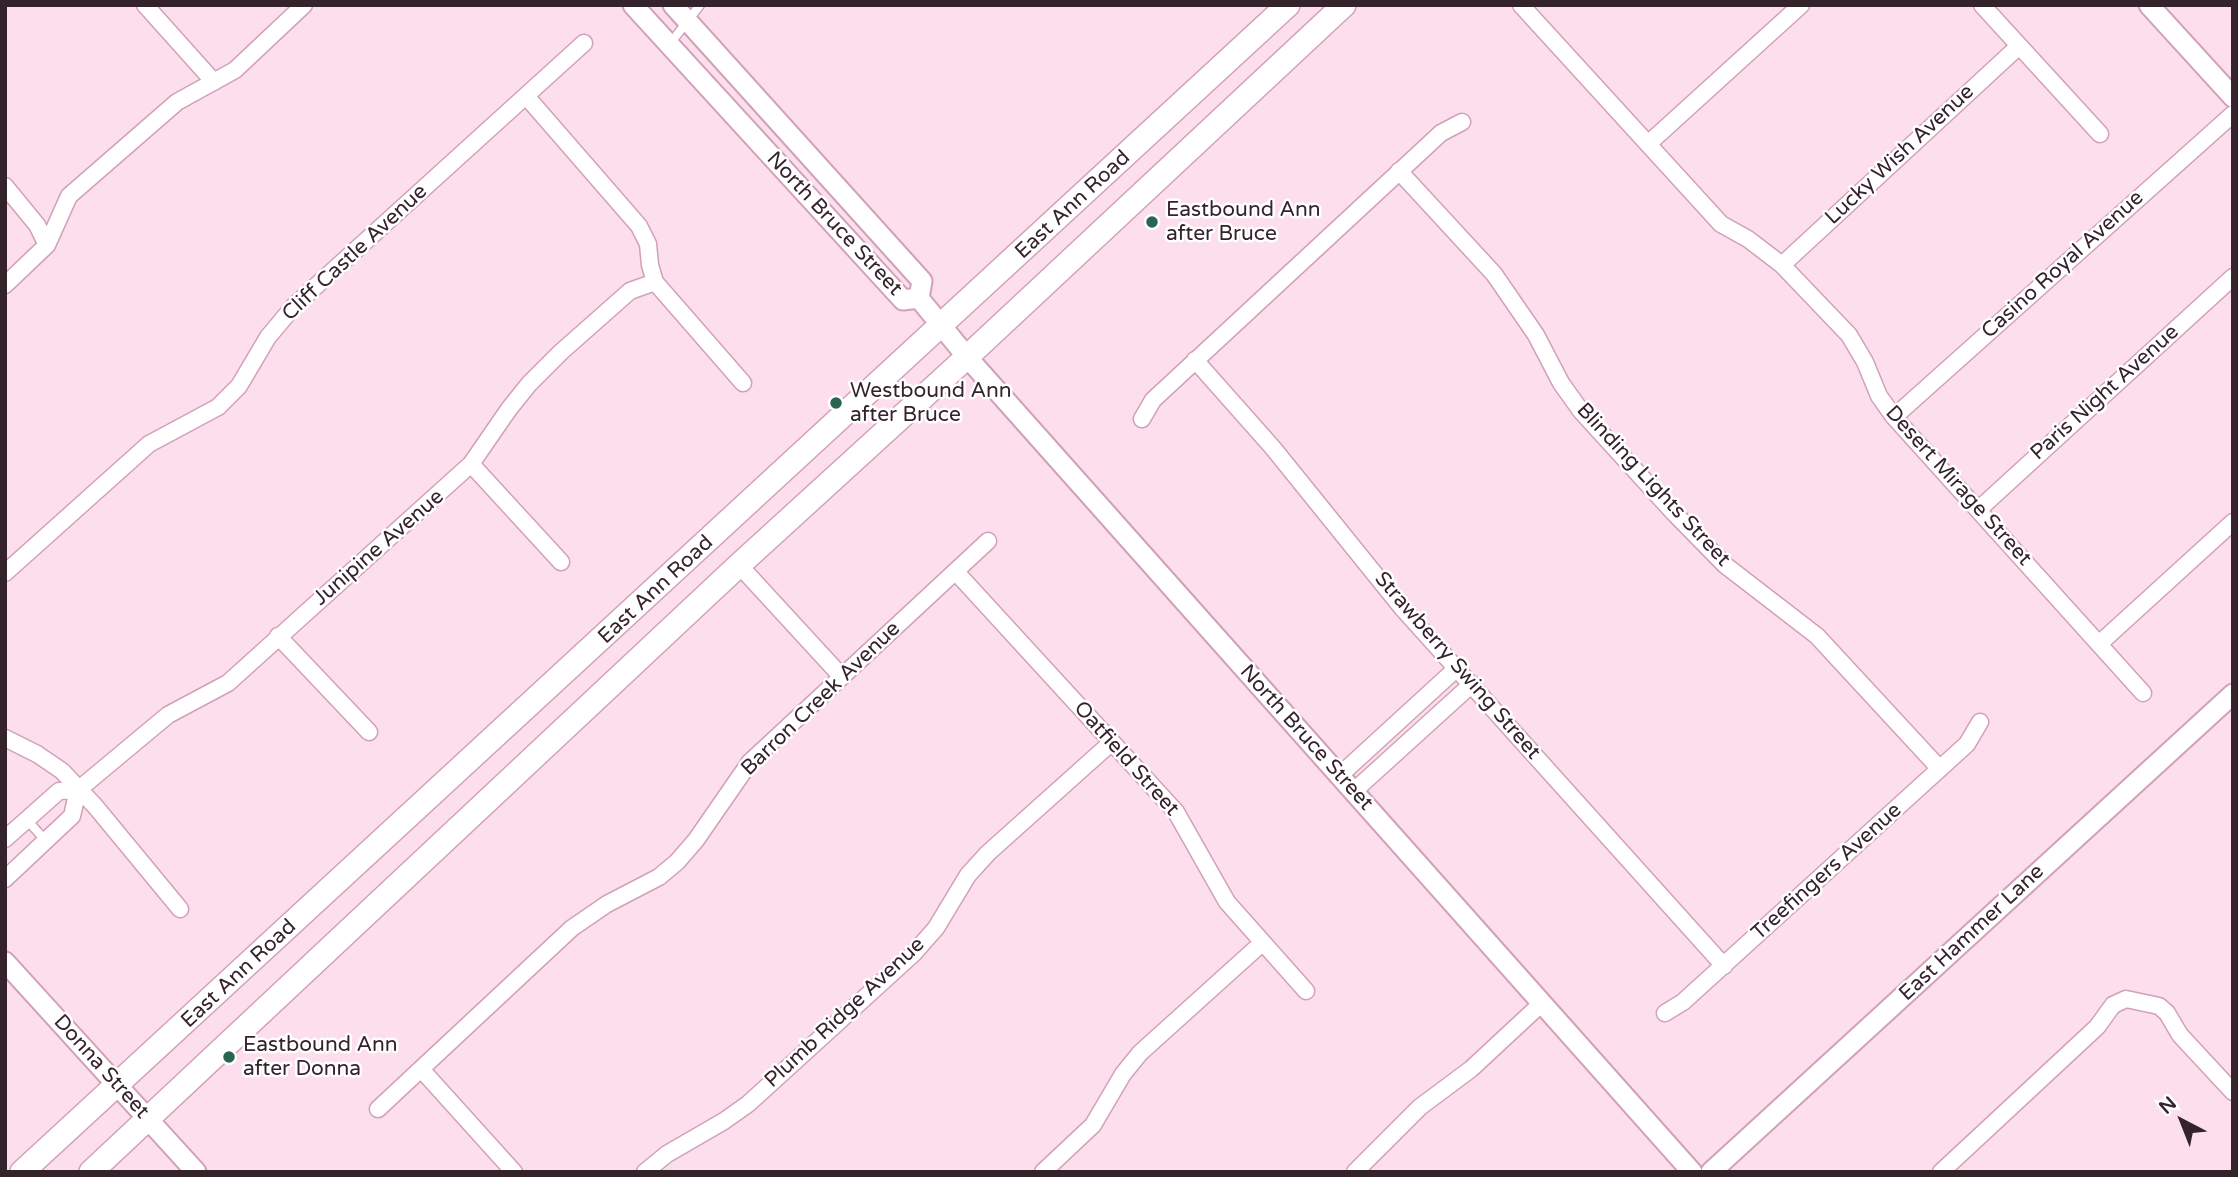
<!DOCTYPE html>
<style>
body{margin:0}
#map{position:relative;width:2238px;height:1177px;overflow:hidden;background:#fddeec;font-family:"Varela Round",sans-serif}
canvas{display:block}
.frame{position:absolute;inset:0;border:7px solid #35232c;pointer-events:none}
.north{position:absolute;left:2147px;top:1086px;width:70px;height:70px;-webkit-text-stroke:5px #fff;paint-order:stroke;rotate:318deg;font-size:19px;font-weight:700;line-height:28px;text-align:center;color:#35232c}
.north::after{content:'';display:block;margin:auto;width:24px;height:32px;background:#35232c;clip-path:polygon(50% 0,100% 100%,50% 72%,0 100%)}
</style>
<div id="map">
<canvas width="2238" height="1177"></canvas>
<div class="frame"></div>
<div class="north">N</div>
</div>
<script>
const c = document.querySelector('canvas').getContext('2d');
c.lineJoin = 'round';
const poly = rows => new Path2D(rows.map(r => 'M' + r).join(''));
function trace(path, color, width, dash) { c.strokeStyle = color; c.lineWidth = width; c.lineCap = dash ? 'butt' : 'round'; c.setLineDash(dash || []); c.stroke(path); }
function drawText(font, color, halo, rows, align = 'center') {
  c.font = font + ' "Varela Round",sans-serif'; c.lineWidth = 5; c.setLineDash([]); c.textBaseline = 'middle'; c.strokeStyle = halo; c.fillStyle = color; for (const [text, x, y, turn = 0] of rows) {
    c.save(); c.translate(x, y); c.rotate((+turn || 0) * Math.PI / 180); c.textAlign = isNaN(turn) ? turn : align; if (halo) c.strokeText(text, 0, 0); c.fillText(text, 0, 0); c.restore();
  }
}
const service = poly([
 [669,45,700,5],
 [27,820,46,841]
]);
const minor = poly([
 [145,5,214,82],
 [1521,5,1721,224,1748,239,1782,265,1849,335,1865,362,1879,396,1894,417,2143,693],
 [1982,5,2100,134],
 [526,96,639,226,648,244,650,265,655,282,743,383],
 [1648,144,1801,5],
 [1399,171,1494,274,1536,335,1561,383,1581,411,1675,514,1725,565,1817,636,1940,769],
 [5,186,37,225,47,245],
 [1782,265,2019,46],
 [5,285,47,245,69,196,177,102,235,70,304,5],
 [1195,360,1273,448,1403,609,1724,966],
 [1894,417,2233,114],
 [1142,419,1153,400,1441,133,1462,122],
 [471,464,561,562],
 [1978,510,2233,277],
 [739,565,842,677],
 [956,572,1176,812,1227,902,1306,991],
 [5,573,149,444,218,407,239,386,268,337,294,306,584,43],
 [278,636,369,732],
 [2099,644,2233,522],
 [5,738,37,754,62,771,95,806,180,909],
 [1339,776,1457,668],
 [1354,791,1472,684],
 [5,839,59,791,78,790,168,715,228,683,471,464,509,409,529,384,561,352,630,291,655,282],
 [5,879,72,816,78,790],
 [1665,1013,1683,1002,1967,744,1980,722],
 [421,1069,514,1172],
 [378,1109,572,928,607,904,659,877,677,862,696,840,750,762,988,541],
 [645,1172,667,1154,724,1121,748,1104,914,953,936,928,968,875,988,853,1112,742],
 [1043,1172,1093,1125,1123,1074,1140,1053,1262,943],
 [1355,1172,1420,1107,1471,1069,1542,1003],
 [1941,1172,2097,1027,2113,1005,2126,999,2159,1006,2167,1013,2180,1035,2233,1092]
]);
const tertiary = poly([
 [633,5,903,300,919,298,922,281,673,5],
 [2149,5,2233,97],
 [922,302,967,357,1692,1172],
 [5,962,196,1172],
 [1711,1172,2233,694]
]);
const secondary = poly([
 [22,1172,1288,5],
 [91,1172,739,565,967,357,1344,5]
]);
const markers = [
 [1152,222,7,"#296551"],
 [836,403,7,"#296551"],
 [229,1057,7,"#296551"]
];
const streetNames = [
 ["Lucky Wish Avenue",1900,155,-43],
 ["East Ann Road",1073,205,-43],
 ["North Bruce Street",834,224,47],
 ["Cliff Castle Avenue",355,253,-43],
 ["Casino Royal Avenue",2063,265,-42],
 ["Paris Night Avenue",2105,393,-42],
 ["Blinding Lights Street",1653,485,47],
 ["Desert Mirage Street",1958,486,48],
 ["Junipine Avenue",379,548,-41],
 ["East Ann Road",656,590,-43],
 ["Strawberry Swing Street",1457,666,49],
 ["Barron Creek Avenue",821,699,-44],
 ["North Bruce Street",1306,738,48],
 ["Oatfield Street",1126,759,48],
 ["Treefingers Avenue",1827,872,-42],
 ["East Hammer Lane",1972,933,-43],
 ["East Ann Road",239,974,-43],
 ["Plumb Ridge Avenue",845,1013,-43],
 ["Donna Street",101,1067,48]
];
const poiNames = [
 ["Eastbound Ann",1166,210],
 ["after Bruce",1166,234],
 ["Westbound Ann",850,391],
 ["after Bruce",850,415],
 ["Eastbound Ann",243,1045],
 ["after Donna",243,1069]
];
trace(service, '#d1a1b9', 11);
trace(minor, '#d1a1b9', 19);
trace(tertiary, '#d1a1b9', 23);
trace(secondary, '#d1a1b9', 26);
trace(service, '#fff', 8);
trace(minor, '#fff', 16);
trace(tertiary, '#fff', 19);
trace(secondary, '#fff', 23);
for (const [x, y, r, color] of markers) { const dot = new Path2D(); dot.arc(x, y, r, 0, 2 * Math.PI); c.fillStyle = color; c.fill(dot); trace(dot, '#fff', 2.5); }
drawText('21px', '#35232c', '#fff', streetNames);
drawText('21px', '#35232c', '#fff', poiNames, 'left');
</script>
